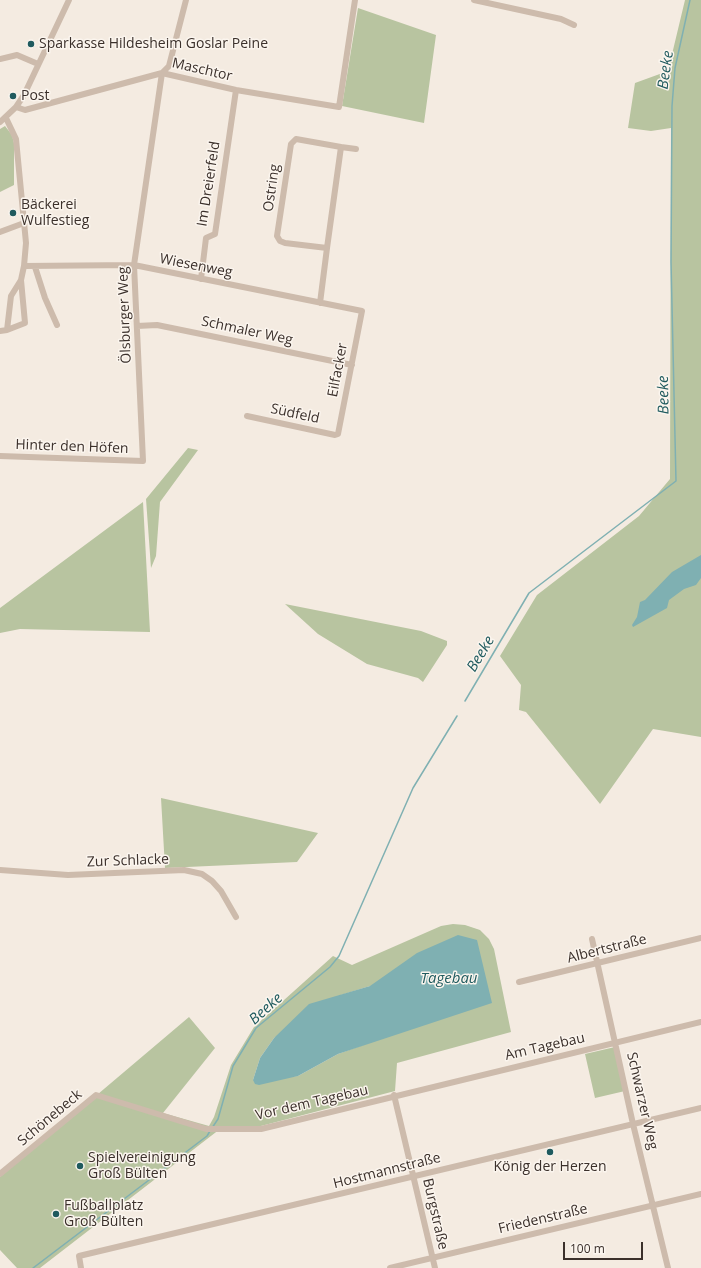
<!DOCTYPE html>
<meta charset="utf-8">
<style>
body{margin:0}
#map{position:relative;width:701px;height:1268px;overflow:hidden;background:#f4ebe1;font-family:"Open Sans",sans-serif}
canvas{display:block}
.scale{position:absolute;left:563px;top:1242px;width:80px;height:18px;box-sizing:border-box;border:2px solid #3b302b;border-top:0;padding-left:5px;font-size:12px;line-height:14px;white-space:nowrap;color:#3b302b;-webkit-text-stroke:3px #fbf5ee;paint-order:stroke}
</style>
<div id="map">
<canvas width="701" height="1268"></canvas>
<div class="scale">100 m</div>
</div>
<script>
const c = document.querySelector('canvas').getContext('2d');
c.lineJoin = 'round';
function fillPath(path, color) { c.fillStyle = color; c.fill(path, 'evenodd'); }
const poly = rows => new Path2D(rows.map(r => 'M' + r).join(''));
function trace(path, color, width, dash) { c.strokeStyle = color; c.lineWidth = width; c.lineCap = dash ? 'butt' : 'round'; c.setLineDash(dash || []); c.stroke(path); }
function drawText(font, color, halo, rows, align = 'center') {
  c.font = font + ' "Open Sans",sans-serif'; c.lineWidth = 3; c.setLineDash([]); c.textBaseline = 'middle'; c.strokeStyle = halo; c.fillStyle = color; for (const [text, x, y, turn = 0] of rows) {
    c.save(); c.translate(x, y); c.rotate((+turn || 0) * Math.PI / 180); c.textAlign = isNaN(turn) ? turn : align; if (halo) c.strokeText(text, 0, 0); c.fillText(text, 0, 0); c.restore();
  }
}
const green = poly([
 [685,0,701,0,701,737,653,729,600,804,526,712,519,710,521,685,500,656,537,595,639,516,670,479,671,128,651,131,628,128,635,83,668,71],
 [358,8,436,35,424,123,342,106],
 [5,126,12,135,14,143,14,185,0,192,0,129],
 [188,448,198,450,160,502,156,556,151,568,146,499],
 [143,502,150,632,20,629,0,633,0,608],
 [285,604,421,631,447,641,447,645,423,682,418,678,367,664,318,634],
 [161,798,318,833,297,862,165,868],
 [453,924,465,925,480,930,489,939,494,949,511,1032,397,1063,395,1091,261,1126,220,1129,40,1268,17,1268,0,1250,0,1177,189,1017,215,1048,163,1113,209,1126,214,1117,231,1065,254,1027,333,956,352,965,441,926],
 [370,986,377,1040,338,1054,298,1076,253,1080,260,1058,274,1038,341,995],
 [615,1047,625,1091,595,1098,585,1054]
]);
const water = poly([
 [701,555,701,578,696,585,684,589,669,600,667,608,633,627,632,625,637,617,640,602,645,600,672,572],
 [458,935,477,940,492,1003,338,1054,298,1076,259,1085,255,1084,253,1080,260,1058,274,1038,309,1004,370,986,417,953]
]);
const stream = poly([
 [465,701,529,593,676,481,671,262,672,106,675,68,690,0],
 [212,1128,218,1119,233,1066,256,1028,330,967,339,956,413,788,457,716],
 [33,1268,207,1136,210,1131]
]);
const minor = poly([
 [474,0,561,19,574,25],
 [0,59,17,55,38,64],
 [16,107,25,110,162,73,236,90,339,107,355,0],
 [0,122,16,107,24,95,69,0],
 [341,147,356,149],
 [0,232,24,223],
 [24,266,134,265,362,311,338,434,335,435,247,416],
 [35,267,45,298,57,325],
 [201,279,206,238,215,234,236,90],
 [320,303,327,248,341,147,296,139,291,144,277,236,280,241,285,243,327,248],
 [137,326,157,325,352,365],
 [7,330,25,323,21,280],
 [0,331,7,330,11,296,21,280,24,266,26,243,16,139,6,118],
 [0,456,143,461,134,265,162,73,169,66,186,0],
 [0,870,68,875,184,870,202,874,212,881,221,891,236,917],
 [592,939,633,1124,668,1268],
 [519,982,701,938],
 [394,1095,435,1268],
 [0,1174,96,1095,206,1129,261,1129,701,1022],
 [81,1268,79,1256,701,1108],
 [390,1268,701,1194]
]);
const markers = [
 [31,44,4,"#1f5a5e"],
 [13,96,4,"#1f5a5e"],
 [13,213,4,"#1f5a5e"],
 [550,1152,4,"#1f5a5e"],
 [80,1166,4,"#1f5a5e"],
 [56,1214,4,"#1f5a5e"]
];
const poiNames = [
 ["Sparkasse Hildesheim Goslar Peine",39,44],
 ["Post",21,96],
 ["Bäckerei",21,205],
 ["Wulfestieg",21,221],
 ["Spielvereinigung",88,1158],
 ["Groß Bülten",88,1174],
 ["König der Herzen",550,1167,"center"],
 ["Fußballplatz",64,1206],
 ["Groß Bülten",64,1222]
];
const streetNames = [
 ["Maschtor",202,70,13],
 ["Im Dreierfeld",209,184,-81],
 ["Ostring",272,188,-82],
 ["Wiesenweg",196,266,11],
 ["Ölsburger Weg",125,315,-92],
 ["Schmaler Weg",247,331,12],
 ["Eilfacker",338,370,-79],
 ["Südfeld",295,414,12],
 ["Hinter den Höfen",72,447,2],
 ["Zur Schlacke",128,861,-2],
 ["Albertstraße",607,949,-14],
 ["Am Tagebau",545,1047,-13],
 ["Schwarzer Weg",642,1101,77],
 ["Vor dem Tagebau",312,1103,-13],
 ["Schönebeck",50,1118,-40],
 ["Hostmannstraße",387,1171,-14],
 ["Burgstraße",435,1214,77],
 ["Friedenstraße",543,1219,-13]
];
const waterNames = [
 ["Beeke",666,70,-82],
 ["Beeke",664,395,-91],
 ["Beeke",481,654,-59],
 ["Tagebau",449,979],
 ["Beeke",266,1009,-42]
];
fillPath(green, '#b8c4a0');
fillPath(water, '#7fb0b2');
trace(stream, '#7fb0b2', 1.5);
trace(minor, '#cdbbac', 6);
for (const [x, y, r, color] of markers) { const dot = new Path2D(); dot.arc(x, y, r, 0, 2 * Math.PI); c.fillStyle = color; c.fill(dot); trace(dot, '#fbf5ee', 1.5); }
drawText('14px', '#3b302b', '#fbf5ee', poiNames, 'left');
drawText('14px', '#3b302b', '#fbf5ee', streetNames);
drawText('italic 15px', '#1f5a5e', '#fbf5ee', waterNames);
</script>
